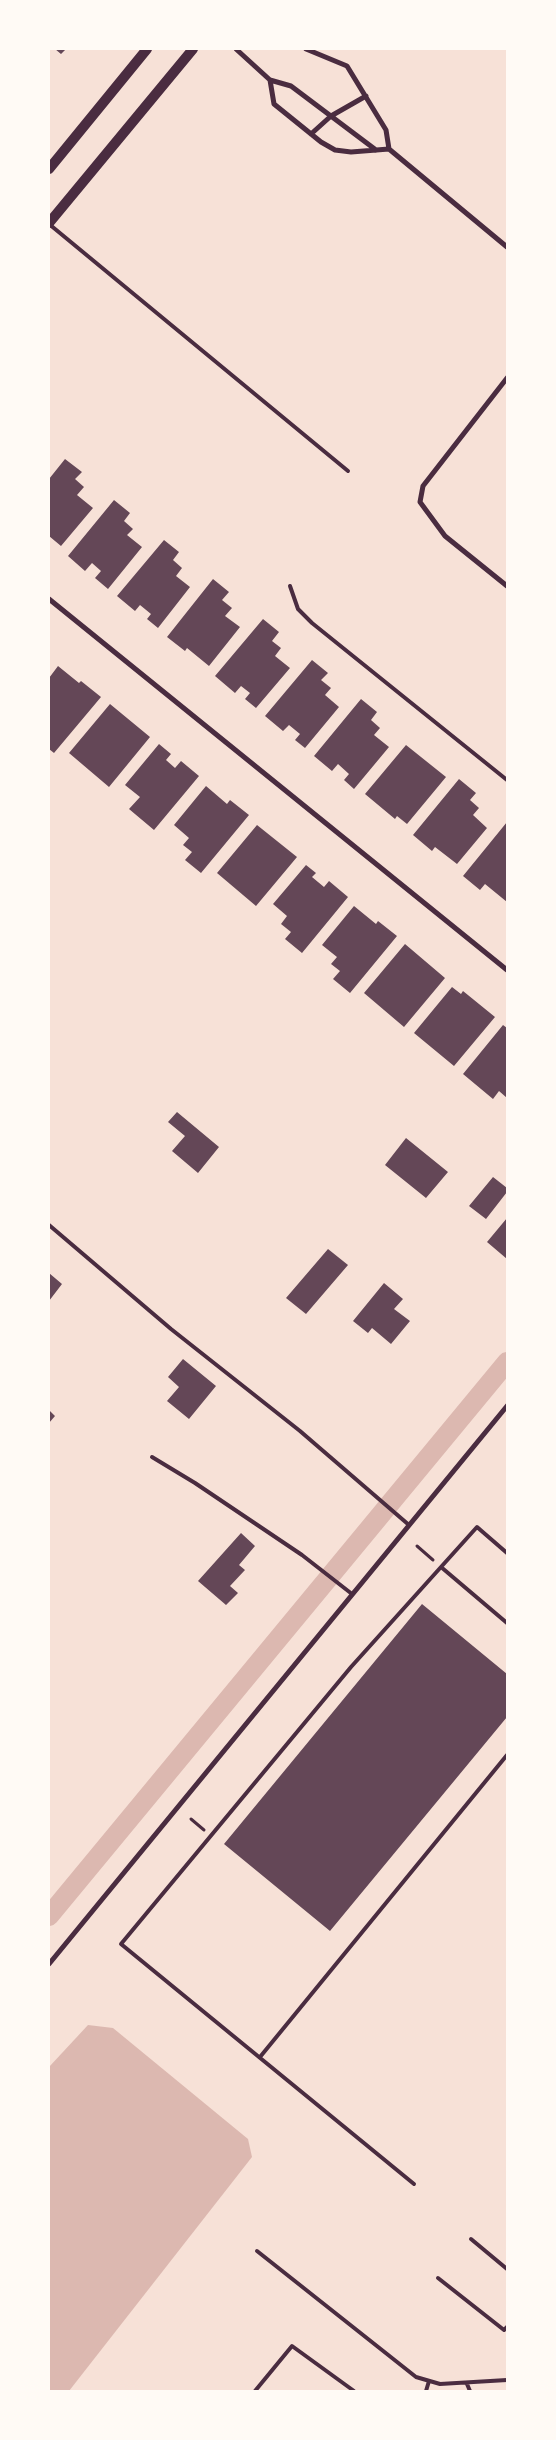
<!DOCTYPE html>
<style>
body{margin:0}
#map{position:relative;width:556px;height:2440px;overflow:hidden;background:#f7e1d7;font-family:Cabin,sans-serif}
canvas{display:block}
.frame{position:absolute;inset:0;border:50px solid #fffaf5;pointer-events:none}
</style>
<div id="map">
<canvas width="556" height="2440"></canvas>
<div class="frame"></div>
</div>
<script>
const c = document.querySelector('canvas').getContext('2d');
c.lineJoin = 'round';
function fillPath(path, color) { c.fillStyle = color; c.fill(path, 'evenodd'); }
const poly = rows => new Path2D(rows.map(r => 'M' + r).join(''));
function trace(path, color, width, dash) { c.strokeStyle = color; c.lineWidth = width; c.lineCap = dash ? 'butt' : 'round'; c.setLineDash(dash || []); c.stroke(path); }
const water = poly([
 [88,2025,113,2028,248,2139,252,2157,69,2391,49,2391,49,2067]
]);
const canal = poly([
 [49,1916,507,1362]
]);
const building = poly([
 [55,49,66,49,61,54],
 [65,459,82,472,75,479,84,487,77,495,93,508,61,546,49,536,49,479],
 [114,500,130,513,124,521,133,529,127,535,142,547,108,589,95,578,101,571,92,563,85,571,68,556],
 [164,540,179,552,173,560,182,568,176,576,190,587,158,628,147,619,151,614,140,605,135,611,117,596],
 [213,579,229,592,222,600,232,608,225,616,240,627,209,666,187,648,185,651,167,637],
 [263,619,279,632,272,641,281,648,275,656,290,668,256,708,245,699,250,693,241,686,235,693,215,676],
 [312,660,328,673,321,680,331,688,325,695,339,707,305,748,295,740,300,734,289,725,283,731,265,716],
 [58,666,79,683,81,681,101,697,54,753,49,749,49,678],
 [361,699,377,712,371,720,380,728,374,735,389,747,354,789,344,780,349,774,338,764,332,771,314,756],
 [110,704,150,737,109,787,69,753],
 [159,744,171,754,166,760,175,768,181,761,199,776,154,830,129,809,140,797,125,785],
 [406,745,446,777,407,824,397,816,395,819,365,794],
 [459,779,476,793,470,800,479,808,473,815,487,828,457,864,435,847,432,851,413,835],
 [206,786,227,804,230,800,249,815,201,873,185,860,192,852,183,845,189,838,174,825],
 [507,822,507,902,485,884,480,890,463,876],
 [257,825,297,857,256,906,217,873],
 [306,865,316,873,312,877,324,887,329,881,348,897,302,953,285,939,291,932,281,924,287,916,273,904],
 [354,906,376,924,378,921,397,936,350,993,333,979,340,971,331,964,337,957,322,945],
 [405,944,445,978,404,1027,364,993],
 [452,987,461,994,463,991,495,1017,454,1066,414,1033],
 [503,1025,507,1028,507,1098,499,1091,493,1099,463,1074],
 [177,1112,219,1147,198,1173,172,1151,185,1136,168,1122],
 [406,1138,448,1172,426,1198,385,1165],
 [493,1177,507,1188,507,1192,486,1219,469,1206],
 [507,1218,507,1259,487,1242],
 [328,1249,348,1265,306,1314,286,1298],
 [49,1273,62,1284,49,1301],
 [384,1283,403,1299,394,1309,410,1321,391,1344,372,1328,368,1333,353,1321],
 [183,1359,216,1386,189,1419,167,1401,179,1387,168,1377],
 [49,1410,55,1416,49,1423],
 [241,1533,255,1546,239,1565,245,1570,230,1586,238,1593,226,1605,198,1581],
 [422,1604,507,1674,507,1717,330,1931,224,1844]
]);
const path = poly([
 [417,1546,433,1560],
 [191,1819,204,1830]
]);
const service = poly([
 [49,224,348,471],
 [290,586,298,609,312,623,507,780],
 [49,1225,171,1329,300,1431,409,1525],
 [152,1457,195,1483,302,1555,352,1594],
 [441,1567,507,1623],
 [260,2057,507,1755],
 [414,2184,121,1944,351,1667,477,1527,507,1553],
 [471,2239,507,2269],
 [257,2251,416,2377,440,2384,507,2380],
 [438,2278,504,2330,507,2327],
 [467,2384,470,2391],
 [255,2391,292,2346,354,2391],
 [426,2391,429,2381]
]);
const minor = poly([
 [236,49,270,80,274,104,321,142,335,150,351,152,389,149],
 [306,49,347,66,386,130,389,149,507,247],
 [270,80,291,86,376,150],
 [311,134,331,116,366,96],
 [507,378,423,486,420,502,445,536,507,586],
 [49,599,507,970],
 [49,1964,507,1406]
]);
const secondary = poly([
 [49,169,147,49],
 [49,223,193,49]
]);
fillPath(water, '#dcb8b0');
trace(canal, '#dcb8b0', 20);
fillPath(building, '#644757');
trace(path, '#4a2c40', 3);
trace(service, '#4a2c40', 4);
trace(minor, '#4a2c40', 5);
trace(secondary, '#4a2c40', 10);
</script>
